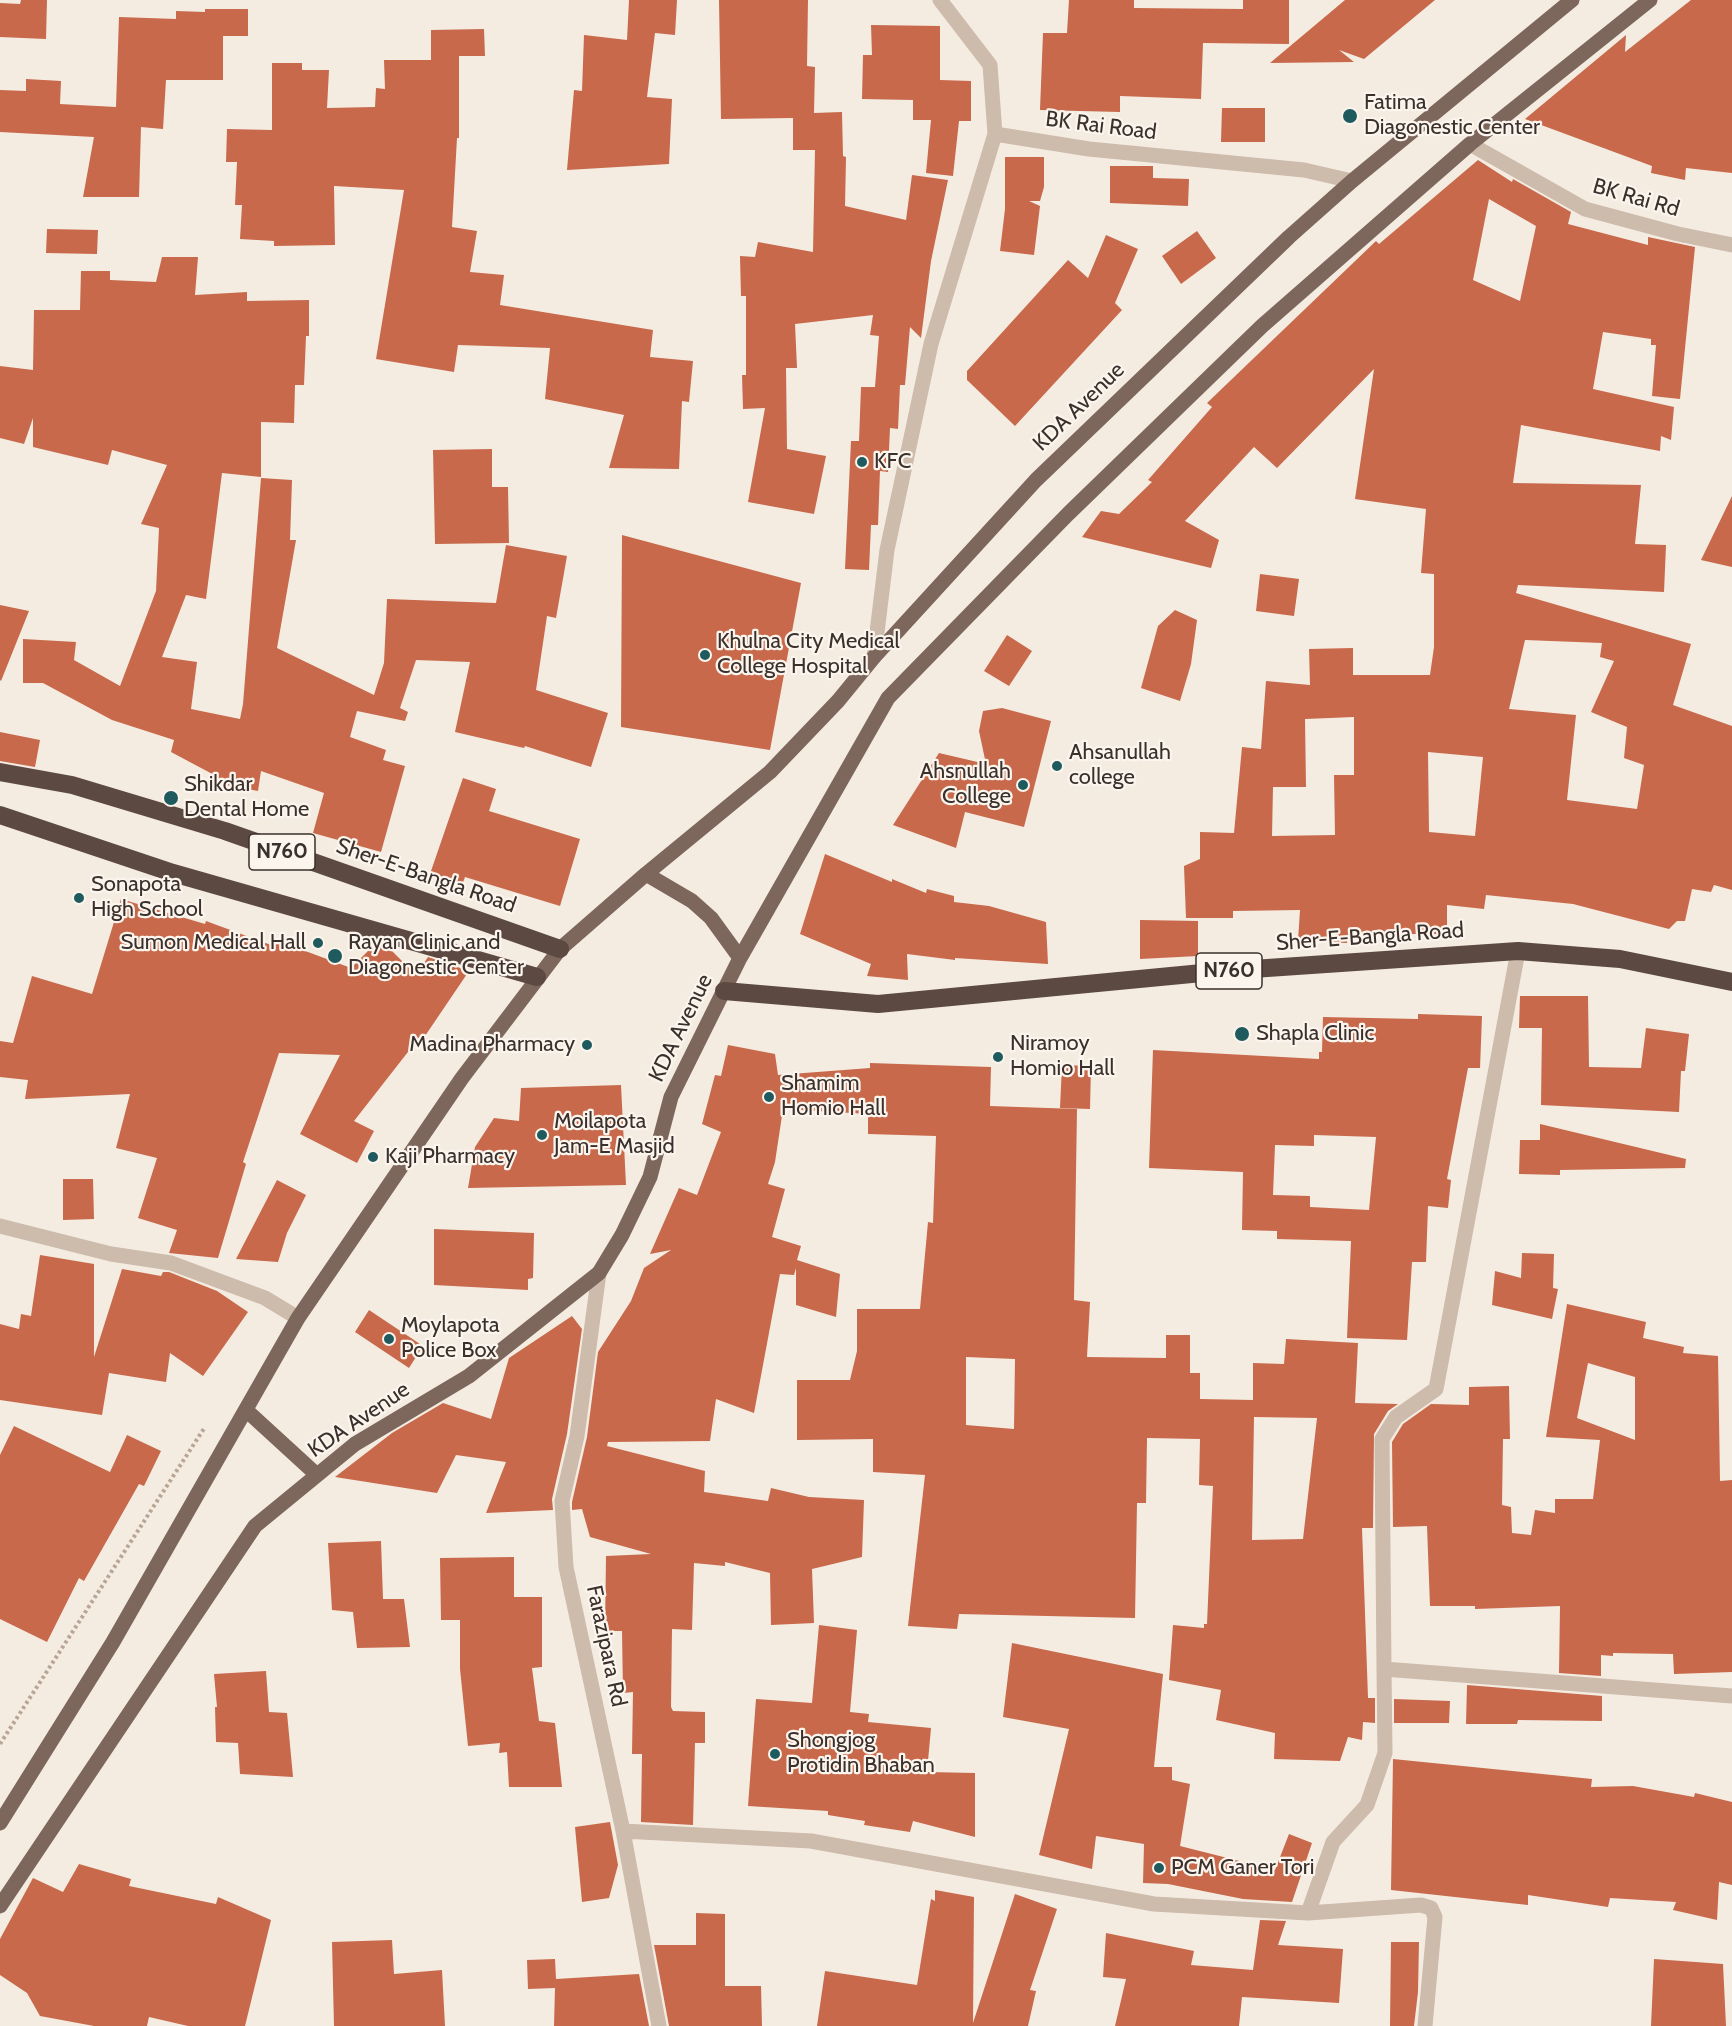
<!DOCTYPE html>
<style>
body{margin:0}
canvas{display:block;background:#f4ebe1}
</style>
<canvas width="1732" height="2026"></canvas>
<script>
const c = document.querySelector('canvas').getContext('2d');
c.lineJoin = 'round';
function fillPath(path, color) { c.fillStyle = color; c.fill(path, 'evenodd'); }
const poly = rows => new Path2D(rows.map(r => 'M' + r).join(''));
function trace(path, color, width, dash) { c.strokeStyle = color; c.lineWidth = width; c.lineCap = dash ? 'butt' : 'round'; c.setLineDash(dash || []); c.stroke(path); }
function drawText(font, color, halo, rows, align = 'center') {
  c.font = font + ' Cabin,sans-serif'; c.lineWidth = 4.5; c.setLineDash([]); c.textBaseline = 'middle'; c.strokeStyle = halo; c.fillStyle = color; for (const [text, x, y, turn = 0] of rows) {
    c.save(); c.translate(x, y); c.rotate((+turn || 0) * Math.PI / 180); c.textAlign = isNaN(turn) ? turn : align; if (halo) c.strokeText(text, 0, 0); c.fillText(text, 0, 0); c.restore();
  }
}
const building = poly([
 [21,0,47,0,46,39,0,37,0,3,20,4],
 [629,0,677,0,675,35,655,33,647,97,672,99,669,164,567,170,574,90,582,91,584,35,627,40],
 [719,0,808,0,807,66,815,67,814,113,842,112,843,156,846,157,845,206,906,220,912,175,948,180,931,261,921,338,910,327,905,385,900,385,898,429,890,428,888,472,880,471,878,525,871,525,869,570,845,569,851,441,859,441,861,387,875,387,879,336,870,335,873,315,795,324,797,368,786,368,787,449,826,456,814,514,748,502,765,408,743,409,742,375,746,375,746,296,741,296,740,256,755,257,758,242,813,252,815,150,793,150,793,118,721,119],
 [1069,0,1134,0,1134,8,1243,9,1243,0,1289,0,1289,44,1203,43,1201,99,1120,96,1120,112,1040,110,1043,33,1067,33],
 [1345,0,1435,0,1364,59,1339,50,1354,62,1270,63],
 [1691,0,1732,0,1732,173,1686,168,1685,180,1651,173,1652,166,1525,119,1626,35,1625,52],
 [205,9,248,9,248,36,223,36,223,80,166,80,163,129,141,127,139,197,83,197,94,137,0,132,0,90,26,91,26,79,61,81,60,104,116,107,119,17,176,19,176,11,205,12],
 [871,25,940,26,940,80,971,81,971,121,959,121,953,176,926,173,931,120,913,120,913,100,862,99,863,55,872,55],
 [484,29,485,56,459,56,459,138,457,138,452,227,477,231,470,272,504,275,500,305,653,330,650,357,693,361,689,402,682,401,679,469,609,468,624,415,545,399,550,348,458,345,454,372,376,359,404,190,334,186,335,245,274,246,274,241,240,239,242,205,235,205,237,162,226,162,227,129,272,130,272,63,302,63,302,70,329,70,327,108,375,107,376,88,385,89,384,60,431,60,431,30],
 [1222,108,1265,108,1265,142,1221,142],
 [1005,157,1044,157,1044,187,1040,201,1029,201,1040,206,1034,255,1000,251,1005,209],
 [1478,160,1512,182,1513,179,1571,212,1568,224,1648,245,1648,237,1695,247,1680,399,1652,396,1656,345,1651,345,1651,339,1603,332,1593,389,1674,407,1671,440,1661,436,1660,451,1521,425,1513,483,1641,485,1635,544,1666,545,1664,592,1518,585,1516,593,1691,644,1673,705,1732,726,1732,890,1714,885,1711,892,1692,889,1685,921,1677,921,1669,929,1573,904,1486,895,1484,909,1447,905,1447,934,1348,934,1347,943,1298,941,1300,910,1233,911,1233,918,1186,918,1184,866,1200,859,1200,832,1234,833,1242,747,1261,749,1266,681,1310,685,1309,649,1353,648,1353,675,1430,675,1434,647,1434,574,1421,573,1426,509,1355,499,1374,369,1277,468,1254,447,1185,521,1219,540,1211,568,1082,537,1101,511,1119,514,1152,482,1148,480,1212,407,1207,403,1376,241,1379,244],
 [1489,199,1536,226,1520,301,1473,280],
 [1525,640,1602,643,1600,657,1614,661,1591,712,1627,727,1624,758,1644,765,1637,809,1567,800,1576,715,1509,709],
 [1354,717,1354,775,1334,775,1335,835,1272,836,1273,787,1306,787,1305,719],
 [1428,752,1483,757,1475,836,1429,832],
 [1110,166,1153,166,1153,178,1189,179,1188,206,1110,203],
 [47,229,98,230,97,254,46,253],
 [1197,231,1216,258,1181,284,1162,256],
 [1106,235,1138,249,1115,303,1122,310,1015,426,967,380,967,371,1068,260,1088,278],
 [162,257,198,257,195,295,247,292,247,301,309,300,309,336,306,336,304,385,295,385,294,423,261,422,261,477,222,473,206,599,186,595,162,657,197,662,191,709,240,719,243,704,261,478,292,480,290,540,296,540,277,648,374,695,384,663,387,599,496,603,506,545,567,556,556,618,547,616,536,690,608,713,591,767,525,746,524,748,455,732,470,662,416,660,400,708,408,712,405,721,357,711,350,737,386,750,383,760,405,766,381,852,313,833,324,793,261,771,258,791,216,783,218,777,171,752,174,740,112,720,43,683,23,683,23,639,76,642,74,660,120,686,156,591,159,528,141,524,167,465,112,450,108,465,33,447,33,418,24,444,0,438,0,366,33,370,34,310,80,310,81,271,110,271,110,280,156,282],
 [492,449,492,487,508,487,509,543,435,544,433,450],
 [1732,496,1732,567,1701,560],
 [622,535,801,583,770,750,621,727],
 [1260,574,1299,579,1294,616,1256,611],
 [0,605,29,611,1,681,0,680],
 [1175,610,1197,620,1191,664,1180,701,1141,688,1158,626],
 [1007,635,1032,651,1009,686,984,671],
 [1002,708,1051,721,1024,827,965,812,956,848,893,825,939,753,986,764,979,731,983,711],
 [0,732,40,740,35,767,0,761],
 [463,778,496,789,489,811,580,839,560,906,465,877,462,885,430,874],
 [825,854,892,882,892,879,926,893,927,889,954,896,954,902,989,906,1046,922,1048,964,955,958,955,960,907,954,908,980,867,976,871,964,800,934],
 [121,899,205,924,206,921,271,945,273,939,351,968,376,943,387,946,416,975,428,957,469,971,425,1036,422,1034,354,1121,374,1131,357,1163,300,1134,340,1055,279,1053,243,1162,246,1164,218,1258,169,1253,177,1230,138,1218,157,1158,116,1148,130,1094,25,1099,28,1080,0,1077,0,1041,13,1043,32,976,92,994],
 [1140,920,1198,921,1198,956,1140,959],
 [1520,996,1588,996,1589,1067,1641,1068,1646,1028,1689,1034,1685,1071,1681,1071,1679,1112,1541,1105,1542,1028,1519,1028],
 [1418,1014,1482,1016,1480,1068,1468,1068,1447,1179,1451,1180,1448,1208,1428,1206,1426,1262,1412,1262,1407,1340,1347,1338,1351,1241,1277,1239,1277,1231,1242,1230,1243,1172,1149,1168,1153,1050,1319,1059,1319,1052,1322,1052,1323,1017,1418,1019],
 [1314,1135,1376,1137,1369,1210,1310,1207,1310,1196,1273,1195,1275,1145,1314,1146],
 [728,1045,775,1054,778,1075,870,1068,870,1063,991,1067,990,1106,1077,1109,1074,1300,1090,1302,1087,1357,1166,1358,1166,1335,1190,1335,1190,1373,1200,1373,1200,1399,1253,1400,1253,1363,1284,1364,1286,1339,1358,1343,1355,1403,1398,1404,1388,1411,1374,1434,1373,1528,1362,1528,1368,1698,1375,1698,1375,1723,1363,1722,1362,1740,1348,1737,1340,1761,1274,1759,1275,1733,1216,1720,1221,1690,1169,1680,1173,1625,1204,1628,1204,1624,1207,1624,1213,1486,1199,1485,1200,1439,1147,1438,1146,1503,1137,1503,1135,1618,959,1614,957,1629,908,1626,925,1475,873,1472,873,1439,797,1440,797,1380,850,1380,857,1351,857,1309,920,1309,928,1222,933,1223,936,1136,868,1134,868,1114,783,1109,775,1162,768,1184,785,1189,772,1237,801,1246,797,1260,840,1274,836,1317,796,1305,796,1268,794,1275,780,1274,754,1413,716,1399,710,1441,608,1442,607,1446,705,1471,704,1492,768,1501,771,1488,809,1497,864,1500,862,1557,812,1569,814,1623,771,1625,770,1573,725,1562,725,1566,694,1563,692,1630,672,1629,671,1707,673,1711,705,1712,705,1743,695,1743,693,1825,641,1822,642,1754,632,1754,633,1692,623,1693,622,1631,605,1631,606,1556,651,1554,590,1537,582,1509,572,1510,572,1502,587,1437,598,1352,631,1301,644,1268,671,1250,650,1254,679,1188,697,1195,721,1132,702,1124,715,1075,721,1076],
 [966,1357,1015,1359,1014,1429,966,1425],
 [1254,1417,1317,1418,1303,1539,1252,1540],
 [1062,1065,1091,1066,1090,1109,1060,1108],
 [621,1085,626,1185,468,1188,475,1147,494,1118,519,1121,521,1088],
 [1540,1124,1686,1159,1685,1168,1560,1170,1560,1175,1519,1174,1520,1140,1540,1140],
 [63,1179,93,1179,94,1219,63,1220],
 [277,1180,306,1195,287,1233,278,1262,236,1259],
 [434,1229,534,1233,533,1278,528,1279,528,1290,434,1285],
 [1522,1253,1554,1254,1553,1288,1558,1289,1552,1319,1492,1305,1495,1271,1521,1278],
 [40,1255,94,1264,94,1357,122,1269,161,1276,163,1272,169,1272,217,1291,248,1312,203,1376,170,1353,166,1382,109,1373,102,1415,0,1400,0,1324,19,1329,21,1314,31,1316],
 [1567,1304,1646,1322,1643,1338,1684,1347,1683,1353,1718,1356,1720,1481,1732,1480,1732,1672,1674,1674,1673,1654,1613,1653,1613,1656,1601,1655,1601,1676,1559,1673,1560,1606,1475,1609,1475,1606,1430,1606,1427,1526,1393,1527,1392,1442,1403,1424,1431,1404,1469,1405,1469,1387,1509,1386,1510,1439,1503,1439,1502,1505,1511,1507,1512,1533,1531,1535,1535,1510,1555,1513,1555,1499,1593,1499,1600,1440,1546,1437],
 [1588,1363,1635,1377,1635,1440,1577,1418],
 [369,1310,423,1346,409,1368,355,1332],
 [572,1316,582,1329,567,1434,552,1499,553,1510,486,1513,506,1462,456,1455,437,1493,335,1477,392,1433,443,1403,491,1419,509,1358],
 [14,1426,110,1472,127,1435,161,1451,144,1486,139,1484,84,1581,79,1578,47,1642,0,1619,0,1455],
 [381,1541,383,1599,404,1599,410,1647,357,1648,353,1612,332,1610,328,1543],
 [514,1557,514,1597,542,1597,542,1667,532,1668,539,1721,555,1723,562,1787,509,1787,507,1752,499,1753,500,1743,468,1746,460,1669,460,1620,441,1620,440,1558],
 [819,1625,857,1630,850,1712,869,1714,868,1722,931,1728,927,1772,975,1773,975,1837,913,1821,910,1832,864,1825,865,1821,828,1815,828,1811,748,1806,756,1699,812,1703],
 [1012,1643,1163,1674,1154,1767,1172,1767,1172,1780,1190,1784,1180,1846,1275,1870,1289,1834,1312,1843,1292,1902,1243,1899,1168,1884,1143,1883,1144,1844,1096,1836,1092,1869,1039,1855,1069,1729,1003,1717],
 [266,1671,269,1712,287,1713,293,1777,240,1774,238,1743,216,1742,215,1707,217,1707,214,1674],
 [1467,1685,1602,1696,1602,1721,1518,1720,1517,1724,1466,1724],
 [1394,1699,1450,1701,1449,1723,1394,1723],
 [1393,1759,1592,1779,1591,1787,1633,1786,1694,1797,1695,1793,1732,1802,1732,1885,1719,1882,1717,1920,1673,1910,1676,1902,1610,1898,1608,1907,1528,1895,1528,1905,1391,1890],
 [610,1822,618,1865,609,1898,582,1902,575,1827],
 [79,1864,131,1879,129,1886,216,1904,218,1897,271,1920,245,2026,188,2026,149,2017,147,2026,94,2026,40,2016,27,1993,0,1975,0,1939,33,1878,63,1892],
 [935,1890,974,1897,973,2023,1015,1894,1057,1909,1030,1990,1036,1991,1028,2026,817,2026,825,1971,917,1985,931,1899,935,1901],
 [696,1913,725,1914,725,1986,761,1986,762,2026,669,2026,654,1945,696,1945],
 [1260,1920,1286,1921,1278,1945,1343,1949,1339,2003,1242,1997,1239,2026,1115,2026,1126,1979,1103,1977,1106,1933,1194,1951,1191,1965,1253,1970],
 [392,1940,394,1974,442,1970,445,2026,334,2026,332,1942],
 [1391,1942,1419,1942,1418,1992,1414,2026,1390,2026],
 [555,1959,556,1979,639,1974,649,2026,554,2026,555,1988,528,1989,527,1960],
 [1654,1959,1723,1964,1726,2026,1651,2026]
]);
const path = poly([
 [0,1744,205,1427]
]);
const minor = poly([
 [995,134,1089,149,1304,170,1352,181],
 [1470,144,1585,209,1678,234,1732,245],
 [874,657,887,550,931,344,995,134,990,65,940,0],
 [0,1226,111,1254,171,1263,265,1298,298,1318],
 [599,1273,577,1436,562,1501,566,1567,623,1831,659,2026],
 [1384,1669,1382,1439,1396,1417,1436,1389,1518,951],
 [623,1831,811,1841,1154,1904,1308,1913,1421,1905,1431,1908,1435,1917,1425,2026],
 [1308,1913,1333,1842,1367,1805,1385,1753,1384,1669,1732,1696]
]);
const major = poly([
 [646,874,770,772,838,701,874,657,1036,480,1289,237,1352,181,1572,0],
 [246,1410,317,1475],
 [0,1823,113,1642,298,1318,462,1078,560,949,646,874,692,901,711,918,740,958],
 [0,1906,255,1526,355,1444,469,1376,599,1273,622,1235,650,1177,671,1097,740,958,888,698,1068,514,1262,326,1470,144,1650,0]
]);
const highway = poly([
 [0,772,72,785,225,831,560,949],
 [0,815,173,873,537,977],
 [724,991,878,1004,1223,971,1518,951,1620,959,1732,982]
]);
const markers = [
 [1350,116,8,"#1f5a5e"],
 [862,462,6,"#1f5a5e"],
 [705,655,6,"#1f5a5e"],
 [1057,766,6,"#1f5a5e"],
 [1023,785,6,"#1f5a5e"],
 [171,798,8,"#1f5a5e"],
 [79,898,6,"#1f5a5e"],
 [318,943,6,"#1f5a5e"],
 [335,956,8,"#1f5a5e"],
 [1242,1034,8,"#1f5a5e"],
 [587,1045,6,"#1f5a5e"],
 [998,1057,6,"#1f5a5e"],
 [769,1097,6,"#1f5a5e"],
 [542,1135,6,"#1f5a5e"],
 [373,1157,6,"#1f5a5e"],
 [389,1339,6,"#1f5a5e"],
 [775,1754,6,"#1f5a5e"],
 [1159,1868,6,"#1f5a5e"]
];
const shields = [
 [282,852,66],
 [1229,971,66]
];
const shieldNames = [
 ["N760",282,852],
 ["N760",1229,971]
];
const poiNames = [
 ["Fatima",1364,103],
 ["Diagonestic Center",1364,128],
 ["KFC",874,462],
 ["Khulna City Medical",717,642],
 ["College Hospital",717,667],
 ["Ahsanullah",1069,753],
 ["college",1069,778],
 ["Ahsnullah",1011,772,"right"],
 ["College",1011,797,"right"],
 ["Shikdar",184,785],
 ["Dental Home",184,810],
 ["Sonapota",91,885],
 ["High School",91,910],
 ["Sumon Medical Hall",306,943,"right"],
 ["Rayan Clinic and",348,943],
 ["Diagonestic Center",348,968],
 ["Shapla Clinic",1256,1034],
 ["Niramoy",1010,1044],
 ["Homio Hall",1010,1069],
 ["Madina Pharmacy",575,1045,"right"],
 ["Shamim",781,1084],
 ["Homio Hall",781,1109],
 ["Moilapota",554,1122],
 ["Jam-E Masjid",554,1147],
 ["Kaji Pharmacy",385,1157],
 ["Moylapota",401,1326],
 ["Police Box",401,1351],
 ["Shongjog",787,1741],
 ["Protidin Bhaban",787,1766],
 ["PCM Ganer Tori",1171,1868]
];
const streetNames = [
 ["BK Rai Road",1101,126,7],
 ["BK Rai Rd",1636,198,16],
 ["KDA Avenue",1079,407,-44],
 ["Sher-E-Bangla Road",426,876,19],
 ["Sher-E-Bangla Road",1370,937,-4],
 ["KDA Avenue",681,1028,-64],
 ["KDA Avenue",359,1420,-34],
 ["Farazipara Rd",606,1646,78]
];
fillPath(building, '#c8694b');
trace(path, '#b9a596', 4, [3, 3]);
trace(minor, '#cdbbac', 15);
trace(major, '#7d675c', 15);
trace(highway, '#5c4a42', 18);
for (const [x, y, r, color] of markers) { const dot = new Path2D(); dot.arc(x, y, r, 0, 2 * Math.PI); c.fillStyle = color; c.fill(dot); trace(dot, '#fbf5ee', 2); }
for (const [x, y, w] of shields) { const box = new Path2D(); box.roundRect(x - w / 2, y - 18, w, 36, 4.5); c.fillStyle = '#fbf5ee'; c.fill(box); trace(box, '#3b302b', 1.5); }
drawText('bold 21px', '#3b302b', null, shieldNames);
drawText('22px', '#3b302b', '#fbf5ee', poiNames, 'left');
drawText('22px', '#3b302b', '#fbf5ee', streetNames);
</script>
